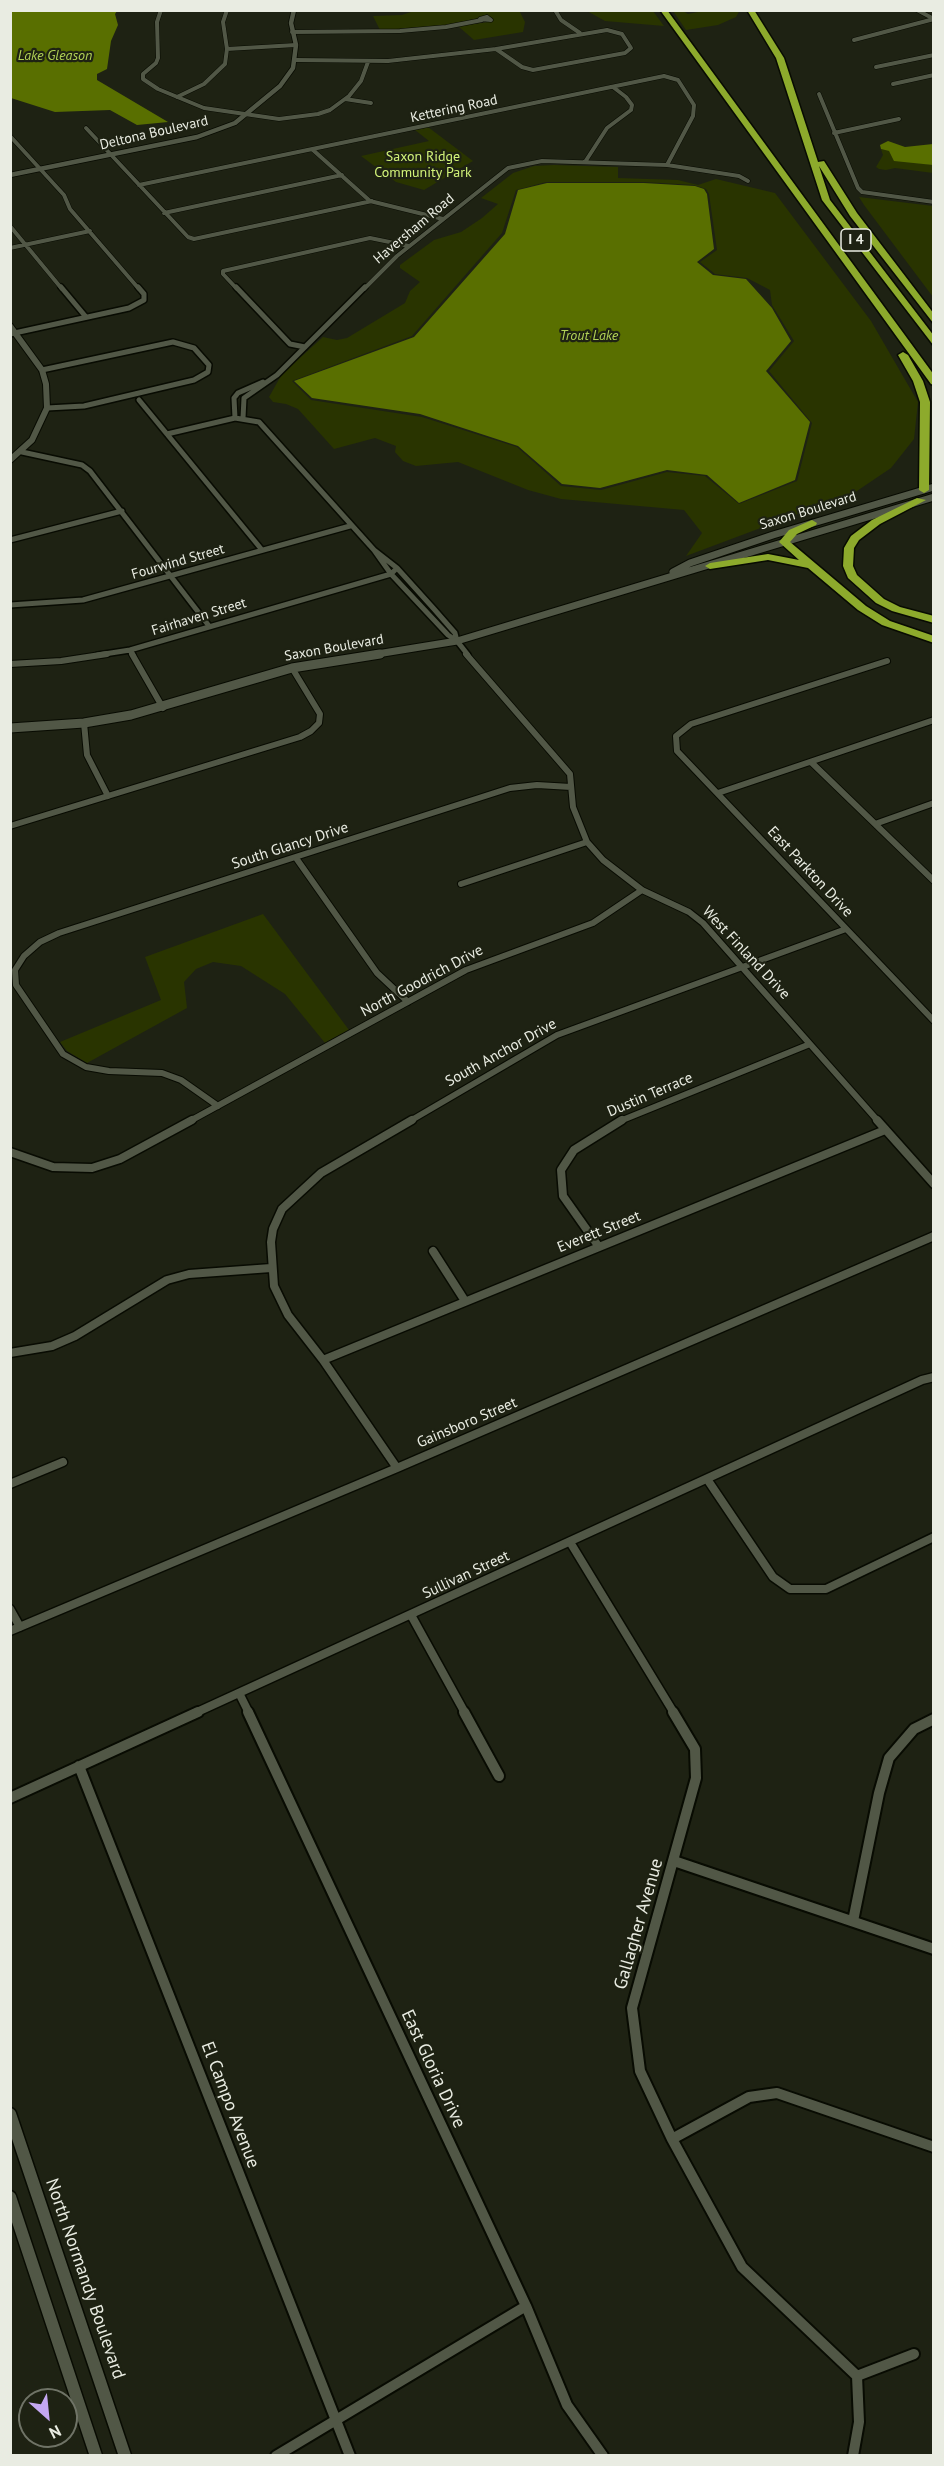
<!DOCTYPE html>
<style>
body{margin:0}
#map{position:relative;width:944px;height:2466px;overflow:hidden;background:#1e2213;font-family:"PT Sans",sans-serif}
canvas{display:block}
.frame{position:absolute;inset:0;border:12px solid #e9ece2;pointer-events:none}
.north{position:absolute;left:18px;top:2388px;width:60px;height:60px;box-sizing:border-box;background:#1e2213;border:2px solid #6f7366;border-radius:50%;rotate:153deg;font-size:16px;font-weight:700;line-height:24px;text-align:center;color:#e9ece2}
.north::after{content:'';display:block;margin:auto;width:21px;height:27px;background:#c4a7f1;clip-path:polygon(50% 0,100% 100%,50% 72%,0 100%)}
</style>
<div id="map">
<canvas width="944" height="2466"></canvas>
<div class="frame"></div>
<div class="north">N</div>
</div>
<script>
const c = document.querySelector('canvas').getContext('2d');
c.lineJoin = 'round';
function fillPath(path, color) { c.fillStyle = color; c.fill(path, 'evenodd'); }
const poly = rows => new Path2D(rows.map(r => 'M' + r).join(''));
function trace(path, color, width, dash) { c.strokeStyle = color; c.lineWidth = width; c.lineCap = dash ? 'butt' : 'round'; c.setLineDash(dash || []); c.stroke(path); }
function drawText(font, color, halo, rows, align = 'center') {
  c.font = font + ' "PT Sans",sans-serif'; c.lineWidth = 4.5; c.setLineDash([]); c.textBaseline = 'middle'; c.strokeStyle = halo; c.fillStyle = color; for (const [text, x, y, turn = 0] of rows) {
    c.save(); c.translate(x, y); c.rotate((+turn || 0) * Math.PI / 180); c.textAlign = isNaN(turn) ? turn : align; if (halo) c.strokeText(text, 0, 0); c.fillText(text, 0, 0); c.restore();
  }
}
const green = poly([
 [417,10,519,10,525,22,523,32,474,40,458,26,489,22,493,18,479,18,445,26,380,30,373,16,402,15],
 [740,10,736,17,718,25,686,30,673,11,683,11,688,14,703,11],
 [587,11,653,11,664,26,605,21],
 [428,127,473,161,424,190,396,182,361,156,429,141,415,130],
 [881,149,889,151,892,156,905,161,933,165,933,173,895,168,886,170,879,169,876,167,883,155],
 [554,165,618,167,618,178,678,180,698,185,716,179,775,193,871,321,918,402,914,439,891,468,854,493,686,556,702,533,684,510,561,499,528,490,458,462,416,466,403,461,395,452,396,446,375,438,334,449,298,409,286,404,273,402,269,397,282,374,323,337,337,340,347,338,405,303,410,291,420,282,400,268,400,265,434,240,461,232,482,218,498,204,481,198,513,173,534,166],
 [546,182,644,182,694,185,706,189,709,194,717,250,700,262,715,274,747,278,770,290,772,305,794,341,769,371,812,423,797,481,739,504,705,476,667,472,601,490,561,486,517,447,422,417,311,400,292,381,412,336,502,233,516,190],
 [859,197,933,206,933,297,864,205],
 [263,914,349,1030,325,1043,285,994,241,966,213,962,196,969,184,982,187,1008,87,1063,67,1051,60,1042,161,1000,145,957]
]);
const water = poly([
 [11,10,117,11,115,14,118,25,111,41,107,69,97,74,97,80,168,122,137,125,110,110,55,112,11,98],
 [888,141,905,147,933,144,933,165,894,161,889,151,881,149,880,145],
 [547,183,644,183,695,186,704,189,707,194,714,249,697,262,713,275,746,279,772,308,791,341,766,371,810,422,795,480,739,503,707,475,667,470,600,488,562,484,518,446,420,414,312,398,294,381,414,337,505,234,518,190]
]);
const minorFar4 = poly([
 [161,10,157,22,158,58,156,63,143,74,143,79,158,89,204,108,279,119,318,114,330,110,349,96,361,81,368,62],
 [555,10,561,20,580,33],
 [917,10,934,19],
 [487,17,491,20,480,19,487,17],
 [607,30,622,34,631,48,625,53,533,70,522,67,496,49,607,30],
 [292,32,400,31,446,27,482,20],
 [854,40,934,19],
 [227,49,296,45],
 [296,60,388,61,496,49],
 [876,67,934,55],
 [893,84,934,75],
 [819,94,858,188,862,192,934,202],
 [177,97,204,84,225,64,227,49,223,22,227,10],
 [345,99,371,103],
 [86,128,188,237,194,239,372,201],
 [834,133,899,119],
 [10,136,64,195,70,209,139,289],
 [313,150,370,201,443,219],
 [585,162,607,128,631,110,632,105,626,97,613,87],
 [139,185,664,76,678,80,694,105,693,116,667,165],
 [164,213,342,175],
 [10,226,62,289],
 [10,248,90,231],
 [237,289,223,274,223,271,370,238,409,246],
 [364,289,397,256,508,168,542,161,667,165,739,176,748,181]
]);
const minorFar3 = poly([
 [61,287,86,317],
 [236,287,290,344,305,347],
 [10,334,129,308,144,300,144,294,138,287],
 [42,370,173,342,194,348,209,365,208,372,194,380,84,406,47,408],
 [139,400,262,550],
 [235,418,234,398,238,393,263,382],
 [243,418,244,398,277,375,365,287],
 [167,434,235,418,259,422,374,550,391,574,448,635,457,641],
 [22,452,82,465,90,471,209,626],
 [10,540,122,511],
 [374,550,397,568,434,609,455,633,457,641,468,655],
 [10,605,83,600,350,526],
 [130,650,133,655],
 [98,655,130,650,391,574,397,568]
]);
const minorFar2 = poly([
 [132,654,163,708],
 [466,654,570,774,573,807,587,842,603,860,642,890,689,912,703,923,878,1121],
 [887,661,691,724,676,736,677,751,934,1021],
 [10,664,61,661,107,654],
 [84,723,87,755,108,796],
 [811,762,934,881],
 [718,793,934,720],
 [875,824,934,803],
 [10,826,300,737,311,731,319,723,320,714,292,668],
 [296,858,377,973,408,1002],
 [461,884,587,842],
 [218,1106,181,1080,162,1073,109,1071,86,1067,63,1054,16,985,15,970,24,956,40,942,59,933,510,788,537,785,571,787],
 [190,1121,466,970,593,923,642,890],
 [410,1121,557,1035,846,929],
 [620,1121,810,1044]
]);
const minorFar1 = poly([
 [877,1120,934,1184],
 [10,1152,53,1167,92,1168,120,1159,192,1120],
 [599,1247,563,1196,561,1170,574,1150,622,1120],
 [433,1251,465,1301],
 [10,1353,52,1346,75,1336,167,1280,189,1274,271,1268],
 [323,1360,885,1130],
 [397,1468,323,1360,288,1315,274,1286,271,1242,273,1229,282,1209,321,1173,412,1120],
 [707,1479,773,1577,790,1589,826,1589,934,1537],
 [10,1484,63,1462],
 [570,1542,674,1713],
 [10,1609,20,1627],
 [411,1615,465,1713],
 [10,1631,397,1468,934,1236],
 [239,1693,249,1713],
 [195,1713,922,1380,934,1377]
]);
const minor = poly([
 [248,1712,526,2306,567,2405,603,2456],
 [464,1712,499,1776],
 [673,1712,695,1749,696,1778,632,2008,640,2071,672,2139,742,2267,857,2376,859,2422,853,2456],
 [79,1766,350,2456],
 [10,1798,198,1712],
 [674,1861,934,1949],
 [853,1921,879,1793,889,1758,914,1729,934,1719],
 [672,2139,749,2097,777,2093,934,2147],
 [857,2376,914,2354],
 [276,2456,526,2306]
]);
const tertiaryFar2 = poly([
 [10,175,197,137,235,123,280,86,293,68,296,45,291,23,294,10]
]);
const tertiaryFar1 = poly([
 [10,326,42,370,46,384,47,408,32,440,10,460]
]);
const tertiary = poly([
 [10,2114,125,2456],
 [10,2197,96,2456]
]);
const secondaryFar1 = poly([
 [673,572,690,563,773,535,934,487],
 [371,655,457,641,934,497]
]);
const secondary = poly([
 [10,728,84,723,131,715,292,668,380,654]
]);
const motorway = poly([
 [660,10,667,10,934,375,934,385,931,384,660,10],
 [747,10,754,10,784,58,818,162,824,161,857,213,934,314,934,324,850,216,819,166,830,200,934,336,934,346,822,200,776,58,747,10],
 [903,352,908,355,923,381,930,402,929,490,924,493,919,490,920,402,913,381,898,355,903,352],
 [917,498,926,500,880,524,859,540,854,548,853,566,857,575,884,599,900,607,934,616,934,623,892,611,876,603,848,578,843,566,844,548,851,536,872,520,917,498],
 [812,520,817,523,816,525,797,534,790,542,866,606,890,621,934,636,934,643,882,625,858,610,808,568,768,560,710,569,705,566,710,563,768,554,799,560,779,542,789,530,812,520]
]);
const farWaternames = [
 ["Lake Gleason",55,56],
 ["Trout Lake",589,336]
];
const farStreetnames = [
 ["Kettering Road",454,109,-12],
 ["Deltona Boulevard",154,133,-13],
 ["Haversham Road",414,229,-40],
 ["Saxon Boulevard",808,511,-17],
 ["Fourwind Street",178,562,-16],
 ["Fairhaven Street",199,617,-17],
 ["Saxon Boulevard",334,648,-10]
];
const farParknames = [
 ["Saxon Ridge",423,157],
 ["Community Park",423,173]
];
const shields = [
 [856,240,30]
];
const shieldNames = [
 ["I 4",856,240]
];
const streetNames = [
 ["South Glancy Drive",290,846,-18],
 ["East Parkton Drive",810,872,47],
 ["West Finland Drive",746,953,47],
 ["North Goodrich Drive",422,981,-28],
 ["South Anchor Drive",501,1053,-29],
 ["Dustin Terrace",650,1095,-23],
 ["Everett Street",599,1232,-22],
 ["Gainsboro Street",467,1423,-23],
 ["Sullivan Street",466,1575,-25]
];
const nearStreetnames = [
 ["Gallagher Avenue",639,1924,-74],
 ["East Gloria Drive",433,2069,65],
 ["El Campo Avenue",230,2105,69],
 ["North Normandy Boulevard",85,2279,71]
];
fillPath(green, '#293400');
fillPath(water, '#596f00');
trace(minorFar4, '#080b02', 5);
trace(minorFar3, '#080b02', 8);
trace(minorFar2, '#080b02', 8);
trace(minorFar1, '#080b02', 11);
trace(minor, '#080b02', 14);
trace(tertiaryFar2, '#080b02', 6);
trace(tertiaryFar1, '#080b02', 8);
trace(tertiary, '#080b02', 15);
trace(secondaryFar1, '#080b02', 9);
trace(secondary, '#080b02', 11);
trace(motorway, '#080b02', 3);
trace(minorFar4, '#515746', 4);
trace(minorFar3, '#515746', 5);
trace(minorFar2, '#515746', 6);
trace(minorFar1, '#515746', 8);
trace(minor, '#515746', 10);
trace(tertiaryFar2, '#515746', 4.5);
trace(tertiaryFar1, '#515746', 6);
trace(tertiary, '#515746', 12);
trace(secondaryFar1, '#515746', 7);
trace(secondary, '#515746', 9);
fillPath(motorway, '#8daa2c');
drawText('italic 14px', '#b1d156', '#1e2213', farWaternames);
drawText('14px', '#e9ece2', '#1e2213', farStreetnames);
drawText('14px', '#d2f379', '#1e2213', farParknames);
for (const [x, y, w] of shields) { const box = new Path2D(); box.roundRect(x - w / 2, y - 11, w, 22, 4.5); c.fillStyle = '#1e2213'; c.fill(box); trace(box, '#e9ece2', 1.5); }
drawText('bold 14px', '#e9ece2', null, shieldNames);
drawText('15px', '#e9ece2', '#1e2213', streetNames);
drawText('18px', '#e9ece2', '#1e2213', nearStreetnames);
</script>
